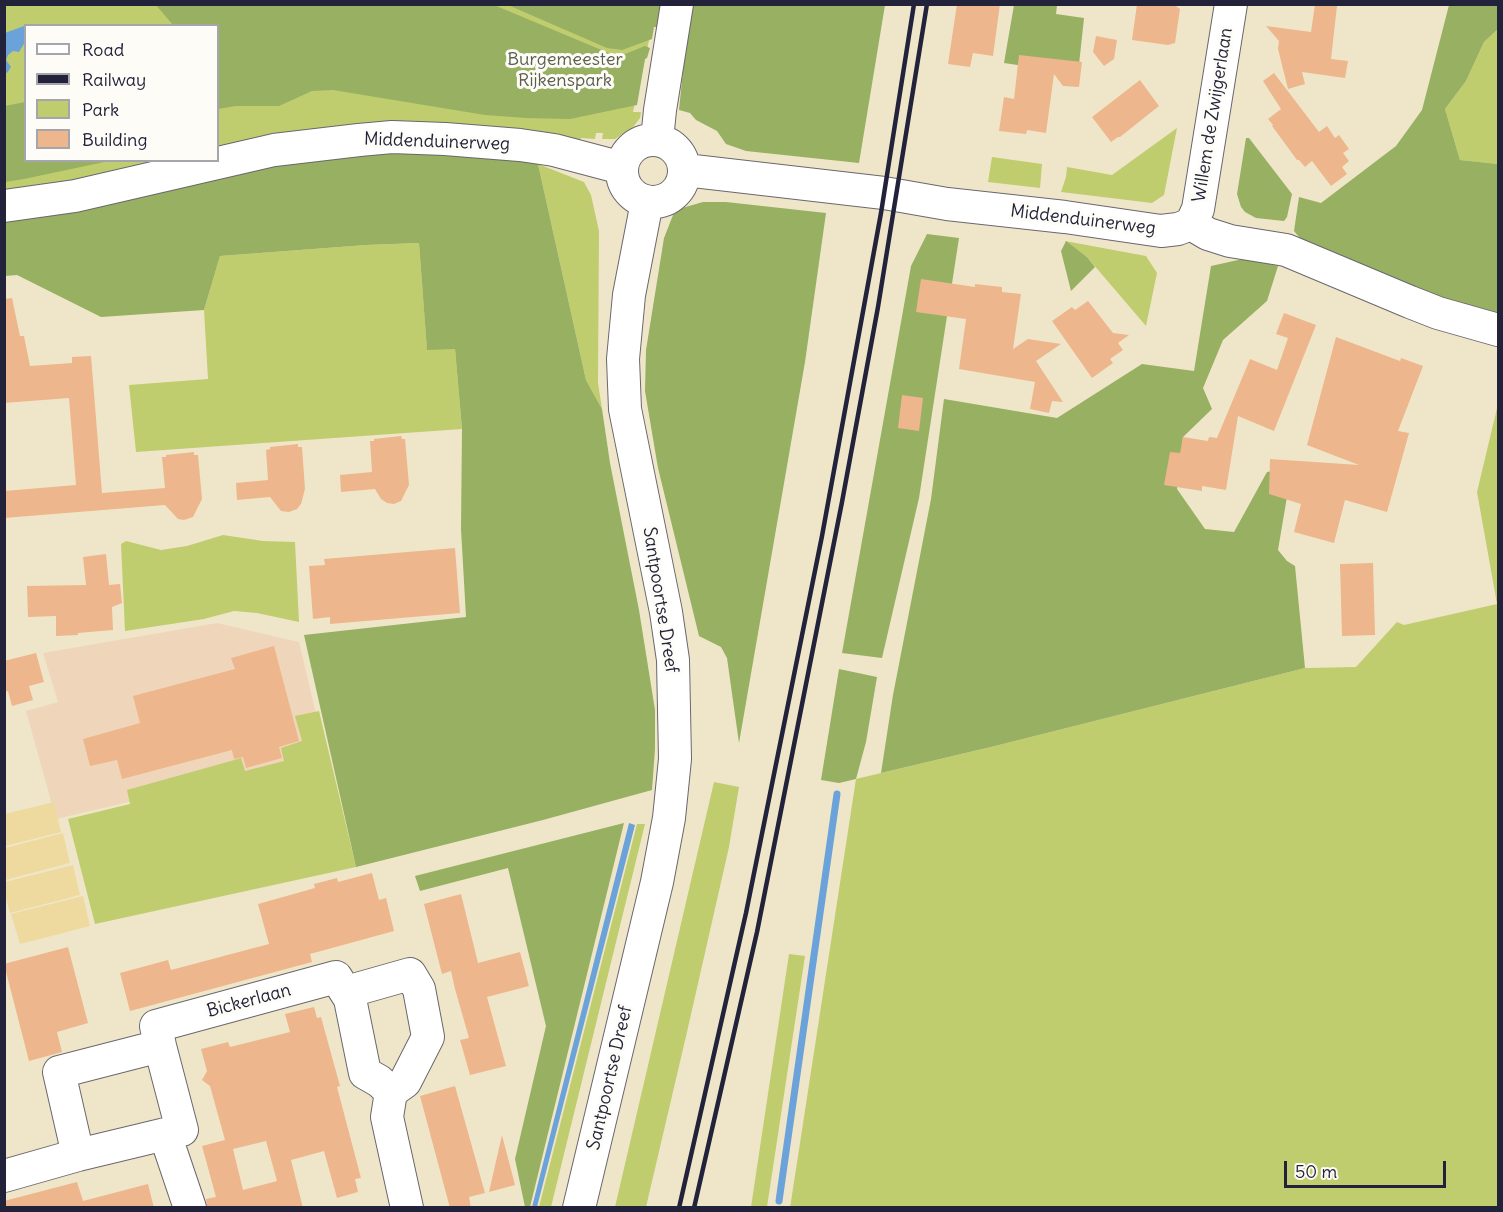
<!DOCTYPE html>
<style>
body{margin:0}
#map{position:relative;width:1503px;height:1212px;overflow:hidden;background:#efe6c9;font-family:Delius,sans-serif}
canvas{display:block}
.frame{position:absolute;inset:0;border:6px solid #22223b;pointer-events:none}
.legend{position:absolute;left:24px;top:24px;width:195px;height:138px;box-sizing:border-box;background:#fdfcf7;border:2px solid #a5a5ac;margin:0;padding:8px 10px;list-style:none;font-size:18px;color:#22223b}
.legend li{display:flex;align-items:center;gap:12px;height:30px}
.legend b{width:30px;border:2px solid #a5a5ac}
.scale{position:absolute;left:1284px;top:1161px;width:162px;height:27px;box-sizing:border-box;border:3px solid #22223b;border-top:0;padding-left:8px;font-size:18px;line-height:21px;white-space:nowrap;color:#22223b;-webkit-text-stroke:4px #fdfcf7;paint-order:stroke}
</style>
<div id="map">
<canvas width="1503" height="1212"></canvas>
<div class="frame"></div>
<ul class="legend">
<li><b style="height:8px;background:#fff"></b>Road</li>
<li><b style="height:8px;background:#22223b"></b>Railway</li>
<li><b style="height:16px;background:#bfcd6e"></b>Park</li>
<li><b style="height:16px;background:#eeb68c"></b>Building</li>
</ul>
<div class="scale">50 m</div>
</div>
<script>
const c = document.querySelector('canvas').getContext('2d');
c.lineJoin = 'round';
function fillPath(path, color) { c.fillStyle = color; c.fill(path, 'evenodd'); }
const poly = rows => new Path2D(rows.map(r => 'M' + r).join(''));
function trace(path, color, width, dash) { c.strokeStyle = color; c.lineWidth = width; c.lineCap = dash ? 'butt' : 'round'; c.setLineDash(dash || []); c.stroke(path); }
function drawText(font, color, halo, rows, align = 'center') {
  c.font = font + ' Delius,sans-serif'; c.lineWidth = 6; c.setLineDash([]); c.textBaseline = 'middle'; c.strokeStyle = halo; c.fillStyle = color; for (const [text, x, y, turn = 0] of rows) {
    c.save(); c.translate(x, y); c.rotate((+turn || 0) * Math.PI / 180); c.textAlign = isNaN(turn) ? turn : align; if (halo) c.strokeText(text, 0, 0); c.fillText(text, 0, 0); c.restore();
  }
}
const built = poly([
 [217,623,299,642,326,756,56,819,26,711,58,702,43,653]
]);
const green = poly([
 [5,5,657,5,633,112,641,112,640,118,633,127,615,139,602,139,603,133,596,133,595,139,581,138,579,143,218,152,218,26,26,26,26,160,182,161,5,199],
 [1498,29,1498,164,1460,160,1445,109,1466,81,1484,42],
 [1177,128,1164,195,1152,203,1061,192,1066,177,1067,167,1112,175],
 [992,157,1042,164,1040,188,988,182],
 [538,164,584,182,591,195,599,231,598,383,602,409,586,380],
 [1065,241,1146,256,1157,273,1146,326,1087,257],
 [419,243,427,349,455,349,462,429,136,452,129,385,208,379,204,310,220,256,366,245],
 [1498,404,1498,1207,790,1208,856,779,995,746,1305,668,1356,667,1397,622,1404,625,1497,604,1477,492],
 [223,535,263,541,295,542,299,622,257,613,234,611,204,619,125,631,121,544,126,541,161,550,187,546],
 [319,711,356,867,95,924,68,819,130,804,127,790,231,761,241,758,245,771,284,761,281,748,302,741,295,716],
 [714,782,739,787,729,847,687,1032,646,1207,615,1207],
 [637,824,645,824,551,1207,539,1207],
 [789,954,805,956,767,1207,751,1207]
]);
const forest = poly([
 [156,5,494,5,611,54,625,54,645,46,650,48,647,58,645,59,637,105,570,119,526,118,485,115,333,90,312,91,279,106,236,106,218,109,218,26,173,25],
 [508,5,664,5,660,27,654,27,652,39,622,50,607,48],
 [692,5,885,5,859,163,746,151,726,144,717,131,696,120,690,113,679,110,686,40],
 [1014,5,1057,5,1056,14,1084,18,1078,74,1004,63],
 [1449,5,1498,5,1498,29,1484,42,1466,81,1445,109,1460,160,1498,164,1498,318,1467,309,1304,243,1294,231,1299,197,1321,203,1396,146,1422,110],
 [25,102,26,160,109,161,24,179,5,182,5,106],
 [1246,138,1249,138,1292,194,1287,217,1284,221,1256,218,1245,212,1241,207,1237,194],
 [370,151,496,157,538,164,586,380,602,409,610,463,639,610,655,710,655,749,652,790,543,820,356,867,304,635,466,617,461,529,462,429,455,349,427,350,419,243,366,245,220,256,204,310,101,317,17,275,5,276,5,220,263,165],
 [703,202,726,202,826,213,805,362,739,743,727,658,721,647,699,636,658,468,645,391,646,350,664,238,675,210],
 [927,234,959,238,919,498,882,658,842,653,911,266],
 [1066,241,1087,257,1095,267,1071,291,1061,251],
 [1247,258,1278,266,1267,301,1223,340,1203,388,1212,409,1183,437,1177,489,1205,529,1234,532,1267,472,1284,469,1291,473,1278,550,1287,561,1295,566,1305,668,995,746,881,773,893,695,931,499,944,399,1057,418,1142,364,1194,371,1211,266],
 [839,669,877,677,866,742,856,779,839,783,821,780],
 [624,823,530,1207,525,1207,515,1159,546,1026,508,868,420,891,415,876]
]);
const sand = poly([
 [54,802,61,832,5,846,5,814],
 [63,833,70,863,5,880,5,848],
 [73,865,80,895,10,913,5,895,5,882],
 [83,896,90,926,20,944,11,914]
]);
const water = poly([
 [24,26,25,42,19,52,13,51,8,55,6,60,11,67,7,73,5,72,5,33],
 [629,823,635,825,537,1207,532,1207]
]);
const stream = poly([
 [779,1201,837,794]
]);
const building = poly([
 [957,4,1000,4,993,56,973,53,970,67,948,64],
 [1137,4,1173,4,1180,9,1175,43,1168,45,1132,40],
 [1315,4,1337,6,1331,59,1348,61,1345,78,1302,72,1305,84,1288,89,1278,49,1279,41,1266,26,1311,32],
 [1096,36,1117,40,1114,59,1104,66,1093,52],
 [1019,55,1082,62,1079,87,1063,86,1054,74,1046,133,1027,130,1026,134,999,131,1004,97,1014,99],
 [1274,73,1319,132,1327,126,1335,138,1339,135,1349,149,1343,153,1349,161,1342,167,1347,174,1331,186,1312,161,1305,167,1299,160,1297,160,1272,126,1273,125,1268,119,1281,109,1263,81],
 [1140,80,1159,106,1120,137,1118,137,1111,142,1092,117],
 [921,279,975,287,975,284,1002,287,1002,292,1021,294,1013,349,1028,339,1061,344,1036,361,1063,402,1052,401,1049,413,1030,409,1035,382,959,369,966,319,916,312],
 [12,298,20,336,24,336,30,366,72,363,72,357,91,356,102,493,165,488,162,457,166,457,166,455,194,452,194,455,198,455,202,499,193,517,184,520,178,519,165,505,4,518,4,491,76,485,69,398,4,403,4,299],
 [1088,301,1113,333,1129,335,1118,343,1123,350,1110,359,1113,363,1092,378,1052,321,1072,307,1075,310],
 [1284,313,1316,325,1274,431,1238,416,1226,490,1202,486,1202,491,1164,485,1170,452,1180,453,1183,437,1208,441,1209,437,1217,438,1250,359,1277,370,1288,338,1276,334],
 [1336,337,1400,361,1401,358,1423,366,1398,431,1409,433,1387,512,1345,500,1334,543,1294,532,1301,504,1269,494,1270,459,1359,465,1307,445],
 [902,395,923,398,919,431,898,428],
 [401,436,402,439,405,439,409,485,401,501,394,504,387,503,381,499,375,489,341,492,340,475,372,472,370,441,374,441,374,439],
 [298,444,298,447,302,447,305,489,301,504,297,509,289,512,281,511,270,497,237,500,236,483,268,480,266,450,270,449,270,447],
 [455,548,460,613,330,624,330,617,313,619,309,566,325,565,324,559],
 [106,554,109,585,120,584,122,603,112,607,113,630,78,633,78,635,56,636,56,616,28,617,27,586,86,585,83,557],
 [1373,563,1375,635,1342,636,1340,564],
 [274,646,299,741,279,747,282,758,246,768,243,757,234,759,232,750,122,779,117,760,90,766,83,739,140,723,133,696,235,669,231,658],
 [36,653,44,682,29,686,33,700,12,706,8,691,4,692,4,661],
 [372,873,379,900,386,898,394,931,310,954,312,962,130,1011,120,973,168,960,171,970,269,944,258,904,315,888,314,884,337,878,338,882],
 [461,894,478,963,520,952,529,986,487,997,506,1066,470,1075,460,1040,469,1038,455,989,451,971,442,974,424,904],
 [68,947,88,1023,57,1032,62,1052,29,1061,4,964],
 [314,1007,317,1018,321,1017,340,1086,337,1087,361,1178,355,1179,358,1192,337,1198,324,1151,291,1160,303,1208,207,1208,206,1199,216,1197,202,1146,225,1140,210,1086,202,1080,207,1071,201,1049,228,1042,230,1047,290,1032,285,1014],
 [266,1141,277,1181,243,1190,233,1149],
 [455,1086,485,1193,469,1197,471,1208,450,1208,420,1096],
 [502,1135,515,1185,489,1192],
 [77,1182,83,1201,148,1184,154,1208,4,1208,4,1201]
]);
const minor = poly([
 '622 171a31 31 0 1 1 62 0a31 31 0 1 1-62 0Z',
 [657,140,660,110,677,4],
 [685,170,884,193,947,204,1065,217,1161,231,1178,229,1191,224],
 [4,206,75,196,274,150,359,140,392,137,445,139,520,145,554,150,622,168],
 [1191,224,1208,234,1230,241,1286,250,1410,302,1438,313,1498,330],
 [1191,224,1198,209,1231,4],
 [350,999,357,989,410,974,419,989,428,1037,405,1082,391,1092,387,1117,407,1208],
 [160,1046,156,1026,336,977,350,999,365,1073,379,1081,391,1092],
 [165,1134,190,1208],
 [4,1176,78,1155,182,1130,160,1046,59,1072,78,1155],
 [579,1208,657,882,669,818,675,759,673,660,666,612,625,409,623,359,629,295,647,202]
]);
const rail = poly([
 [679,1208,746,913,822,536,881,213,914,4],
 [694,1208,757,932,842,502,878,307,927,4]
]);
const parkNames = [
 ["Burgemeester",565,60],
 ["Rijkenspark",565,81]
];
const streetNames = [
 ["Willem de Zwijgerlaan",1213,115,-81],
 ["Middenduinerweg",437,142,2],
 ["Middenduinerweg",1083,220,7],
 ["Santpoortse Dreef",660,600,81],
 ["Bickerlaan",249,1001,-15],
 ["Santpoortse Dreef",610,1078,-77]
];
fillPath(built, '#efd6bb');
fillPath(green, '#bfcd6e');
fillPath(forest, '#97b061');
fillPath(sand, '#eeda9e');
fillPath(water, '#6aa2d9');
trace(stream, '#6aa2d9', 7);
fillPath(building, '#eeb68c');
trace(minor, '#6a676d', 34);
trace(minor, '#fff', 32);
trace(rail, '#22223b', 4.5);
drawText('18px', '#595e4d', '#fdfcf7', parkNames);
drawText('18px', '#22223b', '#fdfcf7', streetNames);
</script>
